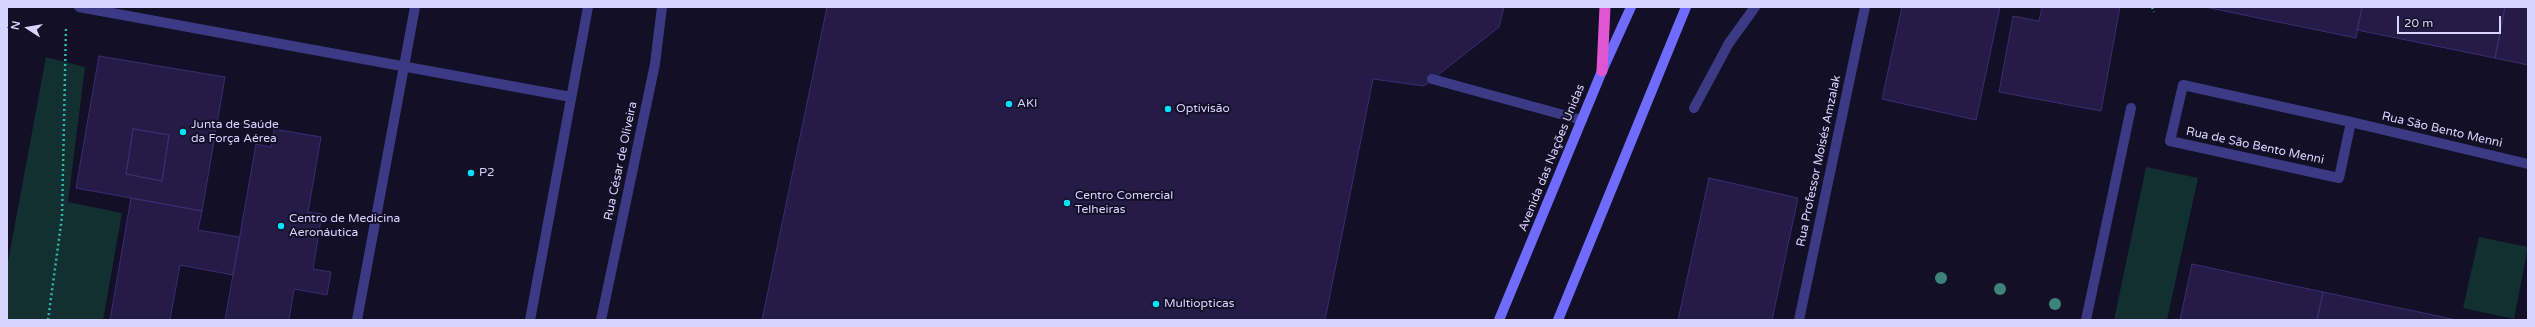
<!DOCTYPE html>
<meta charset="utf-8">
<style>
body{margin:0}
#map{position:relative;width:2535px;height:327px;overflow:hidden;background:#130f26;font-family:"Varela Round",sans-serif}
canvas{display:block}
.frame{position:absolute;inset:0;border:8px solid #d9d4ff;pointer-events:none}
.north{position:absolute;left:8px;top:8px;width:40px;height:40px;-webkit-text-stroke:3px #130f26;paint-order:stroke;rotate:282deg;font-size:11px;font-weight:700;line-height:16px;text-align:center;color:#d9d4ff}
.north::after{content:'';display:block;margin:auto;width:14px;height:18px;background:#d9d4ff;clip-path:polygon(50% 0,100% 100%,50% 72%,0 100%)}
.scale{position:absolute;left:2397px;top:16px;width:104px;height:18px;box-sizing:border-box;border:2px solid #d9d4ff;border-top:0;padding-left:5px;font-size:12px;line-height:14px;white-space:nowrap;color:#d9d4ff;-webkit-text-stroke:3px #130f26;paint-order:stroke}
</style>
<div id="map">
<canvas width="2535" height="327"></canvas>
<div class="frame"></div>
<div class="north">N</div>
<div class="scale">20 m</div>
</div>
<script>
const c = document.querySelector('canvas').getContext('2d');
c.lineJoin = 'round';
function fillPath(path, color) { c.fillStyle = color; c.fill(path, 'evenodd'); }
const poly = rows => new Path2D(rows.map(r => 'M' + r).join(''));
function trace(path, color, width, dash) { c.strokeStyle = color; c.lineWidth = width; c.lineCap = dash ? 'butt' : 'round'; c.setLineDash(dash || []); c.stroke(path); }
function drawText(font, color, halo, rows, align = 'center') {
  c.font = font + ' "Varela Round",sans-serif'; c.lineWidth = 4; c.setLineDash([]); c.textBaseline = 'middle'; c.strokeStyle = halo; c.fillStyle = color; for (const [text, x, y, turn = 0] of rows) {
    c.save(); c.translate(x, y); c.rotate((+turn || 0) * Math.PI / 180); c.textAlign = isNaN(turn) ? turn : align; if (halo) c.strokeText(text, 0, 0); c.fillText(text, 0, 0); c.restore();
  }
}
const green = poly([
 [46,57,85,67,68,202,122,213,103,320,7,320,7,267],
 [2146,167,2198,178,2167,320,2114,320],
 [2479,237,2528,247,2514,319,2463,308]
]);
const building = poly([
 [827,7,1504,7,1499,27,1424,86,1373,79,1325,320,762,320,827,7],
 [1902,7,2000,7,1976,120,1882,99,1902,7],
 [2042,7,2120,7,2101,111,1999,92,2013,16,2039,21,2042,7],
 [2205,7,2362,7,2356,38,2205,7],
 [2362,7,2505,7,2495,58,2357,30,2362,7],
 [2505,7,2528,7,2528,65,2495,58,2505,7],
 [99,56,225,77,202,211,76,188,99,56],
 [133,129,169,135,162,181,126,174,133,129],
 [133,129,169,135,162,181,126,174,133,129],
 [274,129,321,137,308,212,322,214,313,269,331,272,327,295,294,289,289,320,225,320,256,144,271,147,274,129],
 [1709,178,1798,198,1772,320,1678,320,1709,178],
 [131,198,202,211,198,230,240,237,233,275,180,265,170,320,110,320,131,198],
 [2192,264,2323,292,2317,320,2180,320,2192,264],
 [2323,292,2457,320,2317,320,2323,292]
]);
const path = poly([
 [2152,7,2154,12],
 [48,320,62,217,66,26]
]);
const service = poly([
 [79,7,571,97],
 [1432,79,1582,120],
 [1694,108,1729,43,1755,7],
 [357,320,415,7],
 [530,320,588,7],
 [2086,320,2131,108]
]);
const minor = poly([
 [2351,122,2339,178,2170,141,2183,85,2351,122,2528,164],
 [601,320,655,64,662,7],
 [1799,320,1865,7]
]);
const secondary = poly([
 [1499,320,1602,71,1631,7],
 [1558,320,1686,7]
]);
const trunk = poly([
 [1602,71,1605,7]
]);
const trees = [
 [1941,278],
 [2000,289],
 [2055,304]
];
const markers = [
 [1009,104,4,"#00e5ff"],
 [1168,109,4,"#00e5ff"],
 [183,132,4,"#00e5ff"],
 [471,173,4,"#00e5ff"],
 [1067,203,4,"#00e5ff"],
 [281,226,4,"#00e5ff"],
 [1156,304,4,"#00e5ff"]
];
const poiNames = [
 ["AKI",1017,104],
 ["Optivisão",1176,109],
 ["Junta de Saúde",191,125],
 ["da Força Aérea",191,139],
 ["P2",479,173],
 ["Centro Comercial",1075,196],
 ["Telheiras",1075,210],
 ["Centro de Medicina",289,219],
 ["Aeronáutica",289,233],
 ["Multiopticas",1164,304]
];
const streetNames = [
 ["Rua São Bento Menni",2442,130,13],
 ["Rua de São Bento Menni",2255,146,12],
 ["Avenida das Nações Unidas",1552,158,-68],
 ["Rua César de Oliveira",621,161,-78],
 ["Rua Professor Moisés Amzalak",1819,161,-78]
];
fillPath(green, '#12302f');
fillPath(building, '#241b47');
trace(building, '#3b2d73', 1);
trace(path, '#2fb8b0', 2.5, [2, 3]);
trace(service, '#3d3a85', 10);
trace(minor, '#3d3a85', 10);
trace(secondary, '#6f6bff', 10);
trace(trunk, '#e055d1', 11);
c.fillStyle = '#3d827b';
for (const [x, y] of trees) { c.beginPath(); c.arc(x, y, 6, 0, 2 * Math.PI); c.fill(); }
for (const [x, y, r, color] of markers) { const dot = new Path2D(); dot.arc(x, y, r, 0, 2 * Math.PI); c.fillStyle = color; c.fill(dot); trace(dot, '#130f26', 1.5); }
drawText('12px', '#d9d4ff', '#130f26', poiNames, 'left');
drawText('12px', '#d9d4ff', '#130f26', streetNames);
</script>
